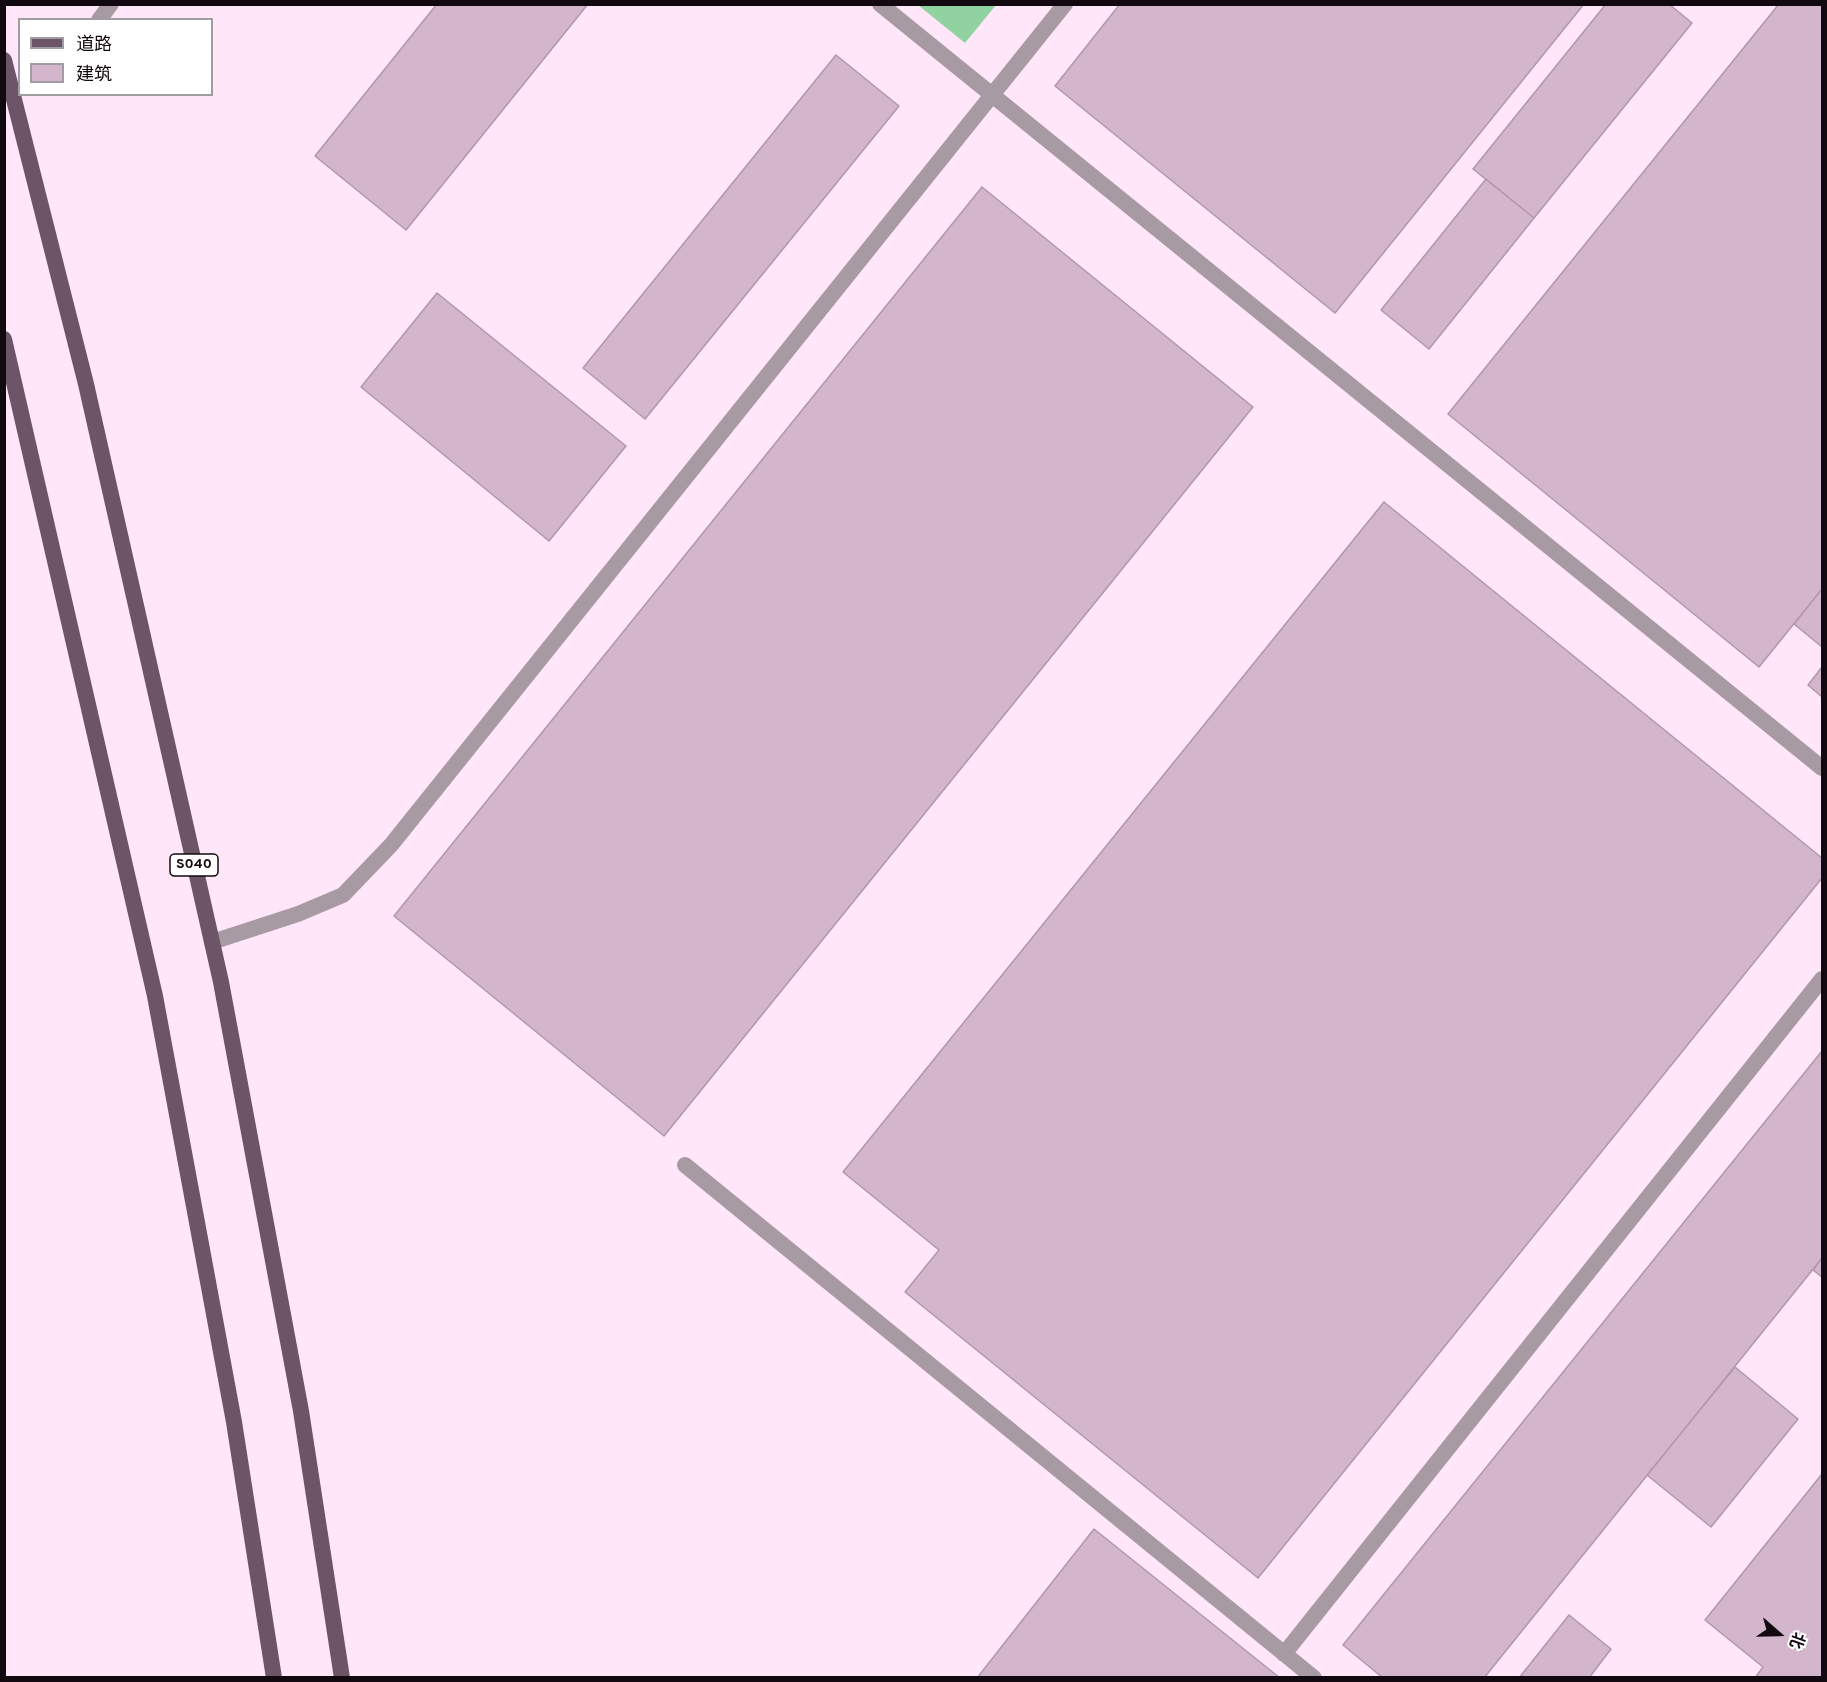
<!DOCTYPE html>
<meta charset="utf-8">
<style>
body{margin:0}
#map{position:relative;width:1827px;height:1682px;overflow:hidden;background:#ffe6f8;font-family:Overpass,"Noto Sans SC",sans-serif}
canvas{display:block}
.frame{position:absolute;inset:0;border:6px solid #12080f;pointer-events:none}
.legend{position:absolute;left:18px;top:18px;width:195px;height:78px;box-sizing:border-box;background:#fff;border:2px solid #a09c9f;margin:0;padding:8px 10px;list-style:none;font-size:18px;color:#12080f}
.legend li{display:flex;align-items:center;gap:12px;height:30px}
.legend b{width:30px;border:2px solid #a09c9f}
.north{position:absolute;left:1749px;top:1604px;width:60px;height:60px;-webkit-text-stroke:4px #fff;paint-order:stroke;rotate:110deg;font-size:16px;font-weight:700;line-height:24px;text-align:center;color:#12080f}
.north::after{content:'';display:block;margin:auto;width:21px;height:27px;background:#12080f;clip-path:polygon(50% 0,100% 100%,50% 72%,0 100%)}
</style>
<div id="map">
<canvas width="1827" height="1682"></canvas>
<div class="frame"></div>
<ul class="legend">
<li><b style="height:8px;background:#6b5566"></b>道路</li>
<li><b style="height:16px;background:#d3b6cc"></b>建筑</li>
</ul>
<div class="north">北</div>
</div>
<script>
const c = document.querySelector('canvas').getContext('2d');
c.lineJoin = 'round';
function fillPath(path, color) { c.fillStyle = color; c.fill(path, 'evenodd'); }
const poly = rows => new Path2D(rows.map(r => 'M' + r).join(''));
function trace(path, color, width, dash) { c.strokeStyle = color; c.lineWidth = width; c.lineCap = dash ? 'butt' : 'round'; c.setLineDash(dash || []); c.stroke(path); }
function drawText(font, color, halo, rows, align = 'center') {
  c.font = font + ' Overpass,sans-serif'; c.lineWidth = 6; c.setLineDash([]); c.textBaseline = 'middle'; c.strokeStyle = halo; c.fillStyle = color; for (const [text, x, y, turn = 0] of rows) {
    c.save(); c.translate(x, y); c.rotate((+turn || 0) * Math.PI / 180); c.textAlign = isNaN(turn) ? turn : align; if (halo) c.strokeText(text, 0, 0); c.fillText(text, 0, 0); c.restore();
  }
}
const green = poly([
 [918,5,996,5,965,43]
]);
const building = poly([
 [437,4,588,4,406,230,315,156,437,4],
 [1120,4,1584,4,1335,313,1055,86,1120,4],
 [1606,4,1669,4,1692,23,1534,218,1473,169,1606,4],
 [1779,4,1822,4,1822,589,1759,667,1448,414,1779,4],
 [836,55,899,106,645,419,583,368,836,55],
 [1486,179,1534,218,1429,349,1381,310,1486,179],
 [982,187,1253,407,664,1136,394,916,982,187],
 [437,293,626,446,549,541,361,387,437,293],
 [1384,502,1822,858,1822,878,1258,1578,905,1292,939,1250,843,1172,1384,502],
 [1822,589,1822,647,1794,624,1822,589],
 [1822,667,1822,697,1808,685,1822,667],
 [1822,1051,1822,1258,1484,1678,1383,1678,1343,1645,1822,1051],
 [1822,1258,1822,1277,1813,1270,1822,1258],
 [1735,1367,1798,1419,1711,1527,1647,1475,1735,1367],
 [1822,1474,1822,1678,1755,1678,1763,1667,1705,1620,1822,1474],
 [1094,1529,1280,1678,977,1678,1094,1529],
 [1569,1615,1611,1649,1589,1678,1519,1678,1569,1615]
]);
const service = poly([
 [880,4,1822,768],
 [212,942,298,914,343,895,391,845,1065,4],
 [685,1165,1314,1678],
 [1284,1654,1822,979]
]);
const tertiary = poly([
 [99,20,111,4]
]);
const primary = poly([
 [4,60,86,384,221,982,301,1411,342,1678],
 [4,339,155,996,234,1422,274,1678]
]);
const shields = [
 [194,865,48]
];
const shieldNames = [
 ["S040",194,865]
];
fillPath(green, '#91d2a1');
fillPath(building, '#d3b6cc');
trace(building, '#b296ab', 1.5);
trace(service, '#a79aa3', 16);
trace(tertiary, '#a79aa3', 16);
trace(primary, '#6b5566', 16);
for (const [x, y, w] of shields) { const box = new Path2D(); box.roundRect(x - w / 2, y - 11, w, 22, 4.5); c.fillStyle = '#fff'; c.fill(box); trace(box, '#12080f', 1.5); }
drawText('bold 14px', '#12080f', null, shieldNames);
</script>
